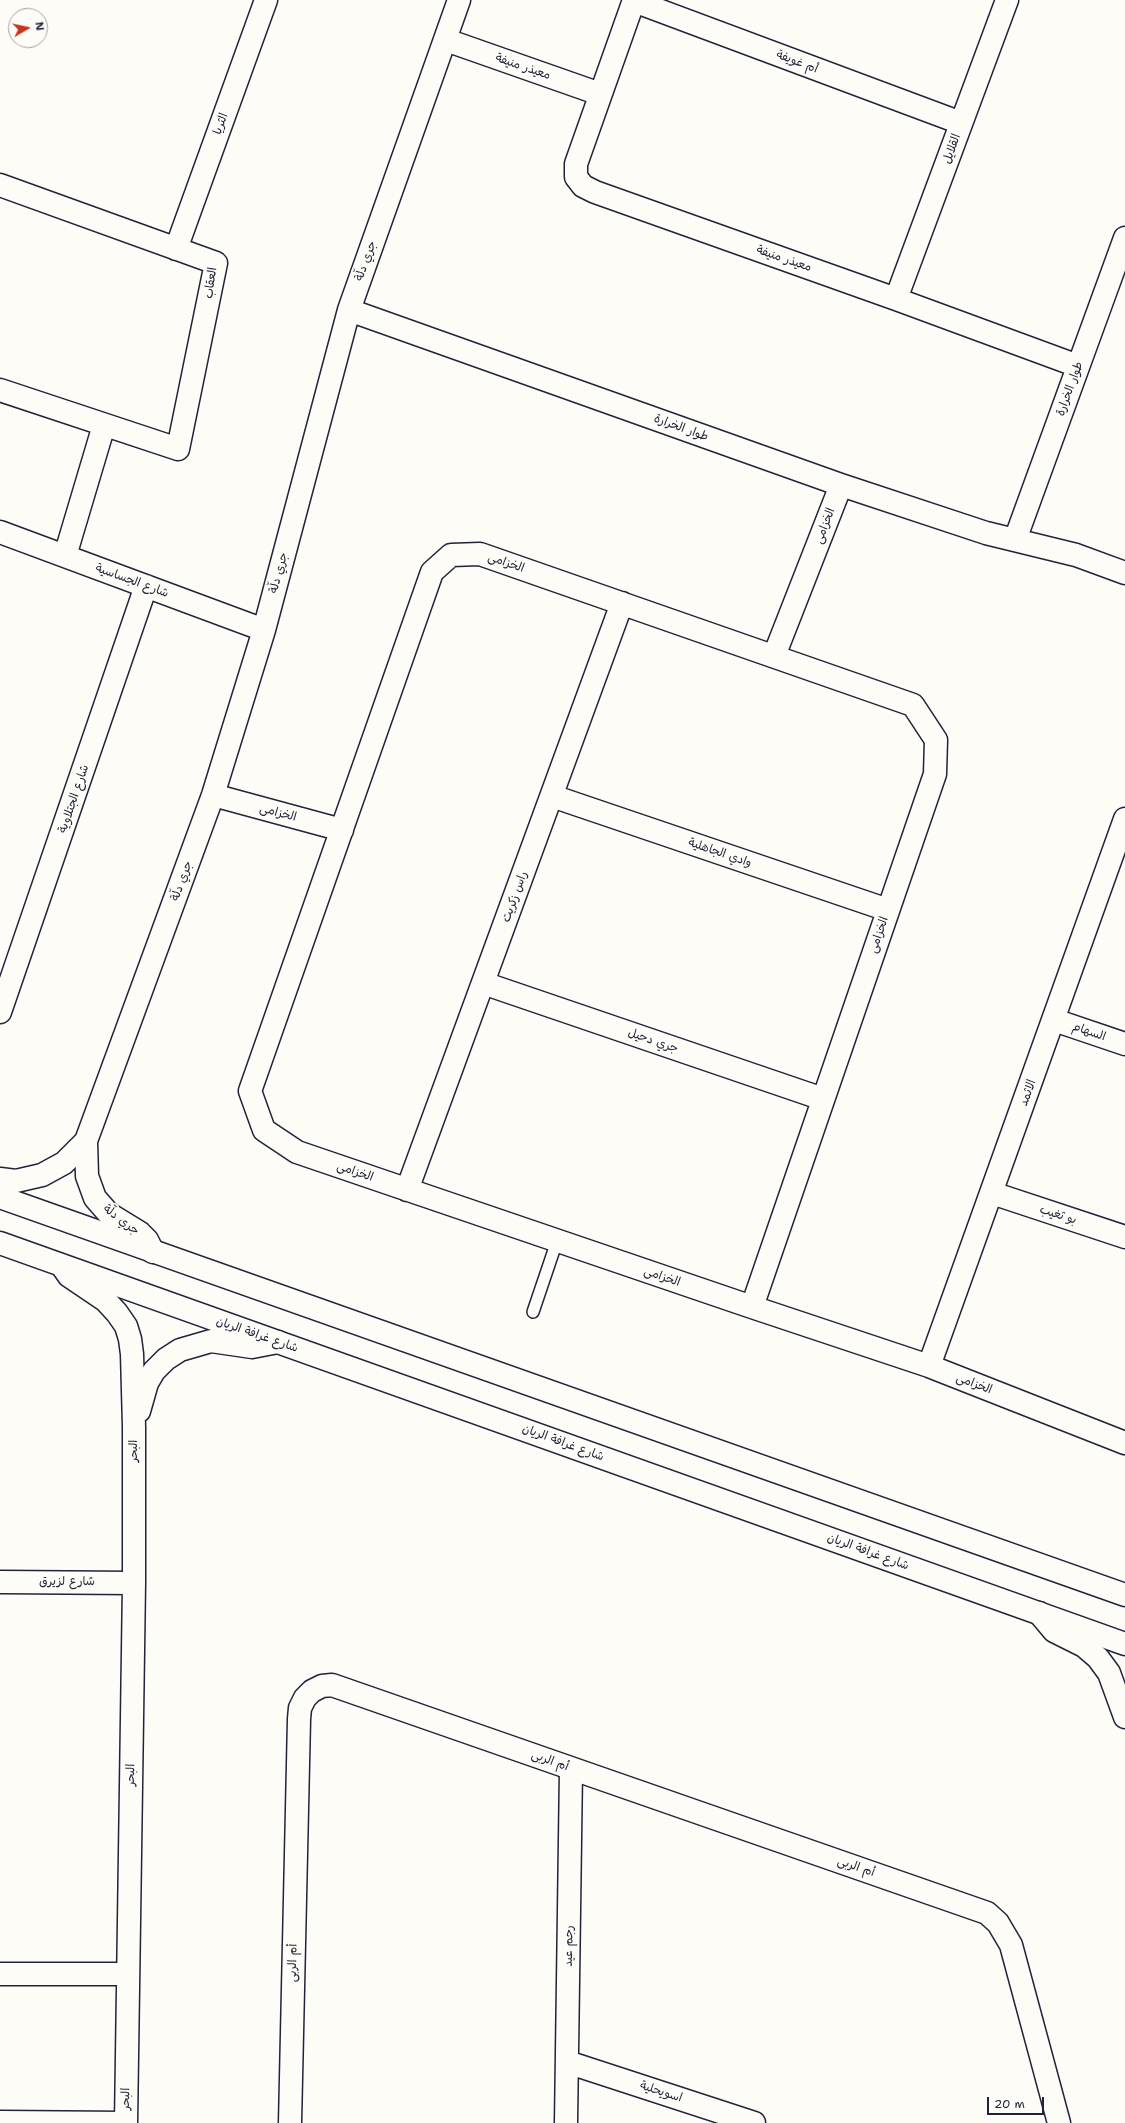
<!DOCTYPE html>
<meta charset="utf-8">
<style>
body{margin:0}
#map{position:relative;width:1125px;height:2123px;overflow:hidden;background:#fdfcf7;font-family:"Shantell Sans",sans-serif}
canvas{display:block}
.north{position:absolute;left:8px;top:8px;width:40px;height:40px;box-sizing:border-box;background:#fdfcf7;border:1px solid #a5a5ac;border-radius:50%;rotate:81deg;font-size:11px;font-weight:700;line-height:16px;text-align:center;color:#22223b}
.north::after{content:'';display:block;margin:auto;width:14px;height:18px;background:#c8321e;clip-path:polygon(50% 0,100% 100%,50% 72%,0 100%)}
.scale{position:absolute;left:987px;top:2097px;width:57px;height:18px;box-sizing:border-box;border:2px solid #22223b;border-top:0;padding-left:5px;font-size:12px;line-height:14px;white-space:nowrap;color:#22223b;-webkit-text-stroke:3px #fdfcf7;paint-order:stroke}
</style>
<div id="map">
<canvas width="1125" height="2123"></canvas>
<div class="north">N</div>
<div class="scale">20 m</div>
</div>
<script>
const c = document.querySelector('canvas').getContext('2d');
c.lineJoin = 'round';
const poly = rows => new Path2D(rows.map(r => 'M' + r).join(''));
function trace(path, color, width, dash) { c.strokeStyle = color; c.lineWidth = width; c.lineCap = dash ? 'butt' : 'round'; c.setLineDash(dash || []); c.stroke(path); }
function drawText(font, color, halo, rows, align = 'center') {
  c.font = font + ' "Shantell Sans","Playpen Sans Arabic",sans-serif'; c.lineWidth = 3; c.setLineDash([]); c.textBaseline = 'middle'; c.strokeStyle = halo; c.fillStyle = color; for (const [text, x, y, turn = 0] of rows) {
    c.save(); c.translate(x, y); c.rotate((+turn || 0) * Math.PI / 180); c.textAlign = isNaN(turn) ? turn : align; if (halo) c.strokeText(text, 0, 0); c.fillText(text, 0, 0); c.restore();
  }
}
const service = poly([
 [533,1312,557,1241]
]);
const minor = poly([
 [634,0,576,164,576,177,583,186,595,192,896,299,1078,366],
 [634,1,961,123],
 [446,40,600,94],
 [0,185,216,263,178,449,0,390],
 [176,249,266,0],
 [896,299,1007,0],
 [349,310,841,485,986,533,1076,555,1125,573],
 [0,532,264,630],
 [1015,540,1125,238],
 [65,556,104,425],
 [774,656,841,485],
 [213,795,342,830],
 [552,796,888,910],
 [483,983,823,1099],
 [0,1012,146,586],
 [1054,1020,1125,1044],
 [0,1179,16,1181,42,1175,64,1163,86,1141],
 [407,1190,622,603],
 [992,1193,1125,1237],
 [153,1252,147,1240,140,1233,109,1214,95,1198,87,1176,86,1141,213,795,264,630,349,310,459,0],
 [62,1266,69,1276,106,1301,117,1313,126,1326,130,1339,132,1354,134,1427,134,1583,126,2123],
 [752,1307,935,774,936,740,913,705,480,554,451,555,432,572,250,1091,264,1130,297,1152,752,1307,929,1366,1125,1443],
 [929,1366,1125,819],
 [139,1411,147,1383,154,1371,166,1359,180,1350,211,1341,252,1347,278,1342],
 [0,1582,134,1583],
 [1039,1613,1054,1631,1084,1646,1098,1658,1109,1673,1125,1717],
 [0,1974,128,1974],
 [567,2062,754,2123],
 [0,2122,126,2123],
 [290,2123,299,1719,300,1708,305,1698,312,1691,322,1686,332,1685,987,1913,998,1923,1011,1945,1059,2123],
 [566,2123,571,1769]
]);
const secondary = poly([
 [0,1197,1125,1595],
 [0,1243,1125,1644]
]);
const streetNames = [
 ["أم غويفة",797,62,21],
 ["معيذر منيفة",523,67,19],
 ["الثريا",221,124,-70],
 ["القلايل",952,149,-70],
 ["معيذر منيفة",784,259,19],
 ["جري دلّة",366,261,-70],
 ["العقاب",211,283,-82],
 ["طوار الخرارة",1070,389,-70],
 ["طوار الخرارة",681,428,20],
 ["الخزامى",825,526,-69],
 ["الخزامى",506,563,19],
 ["جري دلّة",279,573,-75],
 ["شارع الجساسية",132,581,20],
 ["شارع الجتلاوية",74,799,-71],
 ["الخزامى",278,813,15],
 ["وادي الجاهلية",720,853,19],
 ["جري دلّة",182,881,-70],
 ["راس زكريت",515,897,-70],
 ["الخزامى",879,935,-71],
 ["السهام",1089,1032,19],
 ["جري دحيل",653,1041,19],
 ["الاثمد",1028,1093,-70],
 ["الخزامى",355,1172,19],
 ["بو ثغيب",1058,1215,18],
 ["جري دلّة",121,1220,37],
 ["الخزامى",662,1277,19],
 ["شارع غرافة الريان",257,1335,19],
 ["الخزامى",974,1384,21],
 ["شارع غرافة الريان",563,1443,20],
 ["البحر",134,1451,-90],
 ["شارع غرافة الريان",868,1552,20],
 ["شارع لزيرق",67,1582],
 ["أم الربى",550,1761,20],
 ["البحر",131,1775,-89],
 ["أم الربى",856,1867,19],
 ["رجم عيد",569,1946,-89],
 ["أم الربى",293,1963,-89],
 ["اسويحلية",661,2092,18],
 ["البحر",126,2099,-89]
];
trace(service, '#22223b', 14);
trace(minor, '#22223b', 25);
trace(secondary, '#22223b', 25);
trace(service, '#fdfcf7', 11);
trace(minor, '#fdfcf7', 22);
trace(secondary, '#fdfcf7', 22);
drawText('12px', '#22223b', '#fdfcf7', streetNames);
</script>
